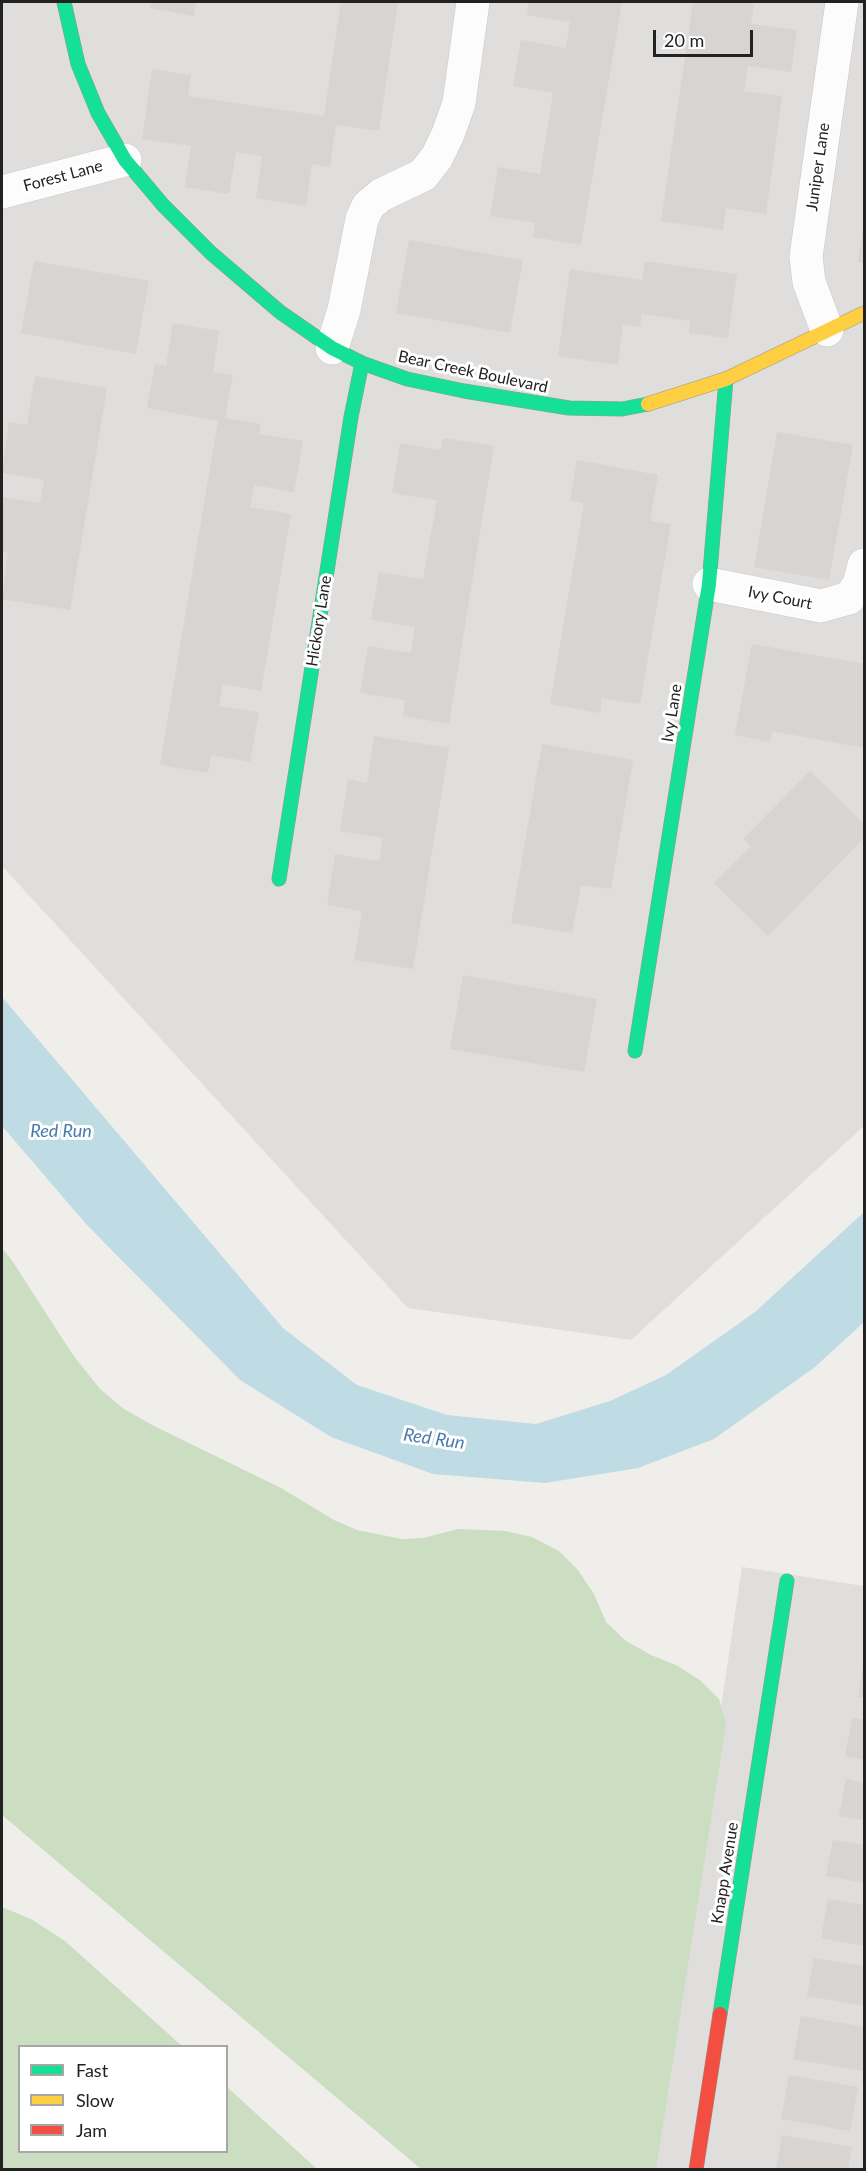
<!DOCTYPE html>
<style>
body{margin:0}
#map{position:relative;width:866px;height:2171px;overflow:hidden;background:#f0eeeb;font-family:Lato,sans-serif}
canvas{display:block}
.frame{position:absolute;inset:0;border:3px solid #222;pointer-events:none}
.legend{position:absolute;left:18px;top:2045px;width:210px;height:108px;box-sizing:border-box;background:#fff;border:2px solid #a7a7a7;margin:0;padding:8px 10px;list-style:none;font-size:18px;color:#222}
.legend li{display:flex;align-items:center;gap:12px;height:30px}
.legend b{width:30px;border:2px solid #a7a7a7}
.scale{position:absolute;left:653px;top:30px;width:100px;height:27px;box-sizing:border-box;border:3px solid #222;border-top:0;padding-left:8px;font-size:18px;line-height:21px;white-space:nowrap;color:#222;-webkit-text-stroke:4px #fff;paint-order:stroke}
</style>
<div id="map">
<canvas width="866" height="2171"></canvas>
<div class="frame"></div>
<ul class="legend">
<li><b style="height:8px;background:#16e098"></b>Fast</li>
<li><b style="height:8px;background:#ffcf43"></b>Slow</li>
<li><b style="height:8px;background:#f24e42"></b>Jam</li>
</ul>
<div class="scale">20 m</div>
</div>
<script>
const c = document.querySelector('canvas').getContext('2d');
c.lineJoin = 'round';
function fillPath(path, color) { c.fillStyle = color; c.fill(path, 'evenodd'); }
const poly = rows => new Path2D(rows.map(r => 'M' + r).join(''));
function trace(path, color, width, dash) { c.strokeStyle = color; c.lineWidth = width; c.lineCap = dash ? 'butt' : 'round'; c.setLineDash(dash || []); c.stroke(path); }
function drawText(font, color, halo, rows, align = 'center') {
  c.font = font + ' Lato,sans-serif'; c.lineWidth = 6; c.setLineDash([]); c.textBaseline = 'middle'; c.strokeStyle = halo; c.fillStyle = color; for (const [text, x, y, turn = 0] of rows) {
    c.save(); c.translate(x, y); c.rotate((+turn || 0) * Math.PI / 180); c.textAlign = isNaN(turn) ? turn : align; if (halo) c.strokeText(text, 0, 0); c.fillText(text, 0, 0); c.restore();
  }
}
const residential = poly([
 [2,2,864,2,864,1126,631,1340,408,1308,2,866],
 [742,1567,864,1586,864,2169,652,2170]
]);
const forest = poly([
 [2,1248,13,1262,73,1355,100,1389,124,1409,152,1425,281,1488,334,1520,357,1530,402,1539,423,1538,458,1529,505,1531,532,1537,559,1551,578,1570,594,1594,606,1622,626,1641,651,1655,678,1666,701,1681,719,1699,726,1724,656,2169,421,2169,2,1815],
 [2,1907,31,1919,65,1941,182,2046,20,2046,20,2152,226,2152,227,2087,317,2169,2,2169]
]);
const water = poly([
 [2,997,283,1328,357,1385,447,1415,536,1424,610,1401,666,1375,755,1312,864,1212,864,1322,815,1367,714,1439,638,1468,545,1483,433,1474,331,1437,240,1380,86,1224,2,1126]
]);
const building = poly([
 [151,2,196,2,194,16,150,8],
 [341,2,398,2,379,131,336,125,330,167,312,164,306,206,256,198,262,156,236,152,229,194,185,187,191,146,142,139,152,69,191,75,188,96,324,116],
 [529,2,622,2,581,245,533,237,535,223,490,216,498,167,540,174,553,93,513,86,521,40,566,48,570,22,527,15],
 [693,2,754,2,751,24,797,30,791,72,748,66,744,91,782,96,766,214,726,208,723,230,661,221],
 [863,229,864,229,864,263,858,262],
 [409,240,523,260,510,333,396,313],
 [34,261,149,281,136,354,21,333],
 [645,261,737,274,728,338,689,333,690,321,642,314,640,327,623,324,618,365,558,356,570,269,642,280],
 [173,323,219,331,213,372,233,375,225,418,261,424,259,434,303,441,294,492,254,485,250,507,291,514,261,691,223,684,219,706,259,712,250,762,211,755,208,773,160,765,218,421,147,408,155,364,166,366],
 [35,376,107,388,70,610,2,599,8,552,2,551,2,497,40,503,44,480,2,473,9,422,27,425],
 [777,432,853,445,829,580,754,567],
 [443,438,494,446,449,724,403,716,405,700,360,693,368,646,411,653,415,627,371,620,379,572,423,579,437,500,392,493,400,443,441,450],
 [577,460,658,475,650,521,671,524,640,704,602,698,600,713,550,704,584,503,570,500],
 [752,644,864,664,864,748,772,731,770,742,735,735],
 [374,736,449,748,413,969,354,960,362,911,327,905,335,854,379,861,383,838,340,831,348,779,367,783],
 [542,744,633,760,611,889,581,885,572,933,511,923],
 [810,771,864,824,864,838,768,936,714,883,751,846,743,839],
 [463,975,597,999,584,1072,450,1049],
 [863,1665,864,1665,864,1698,858,1697],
 [852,1718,864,1720,864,1760,845,1756],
 [846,1779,864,1783,864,1820,839,1816],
 [833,1840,864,1845,864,1883,826,1876],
 [828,1899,864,1905,864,1946,821,1938],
 [814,1958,864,1966,864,2006,807,1996],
 [801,2016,864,2027,863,2071,793,2059],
 [789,2075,858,2087,850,2131,781,2119],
 [782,2135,852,2147,848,2170,776,2170]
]);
const street = poly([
 [2,192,125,160],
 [827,330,809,282,806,257,842,2],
 [332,348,344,310,362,219,368,206,381,195,423,175,437,157,448,134,459,103,473,2],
 [709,584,821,606,849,598,859,585,864,565]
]);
const fast = poly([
 [64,2,78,64,98,113,125,160,163,205,211,253,280,312,332,348,362,363,407,379,464,391,569,408,622,409,648,404],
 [279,879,351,417,362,363],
 [635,1051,709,584,726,379],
 [720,2014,787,1581]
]);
const slow = poly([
 [648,404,726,379,864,313]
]);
const jam = poly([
 [696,2170,720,2014]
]);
const streetNames = [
 ["Juniper Lane",818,167,-82],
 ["Forest Lane",63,176,-15],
 ["Bear Creek Boulevard",473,372,12],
 ["Ivy Court",780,598,11],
 ["Hickory Lane",319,621,-81],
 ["Ivy Lane",672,713,-81],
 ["Knapp Avenue",725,1873,-81]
];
const waterNames = [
 ["Red Run",61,1131],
 ["Red Run",434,1439,8]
];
fillPath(residential, '#dfdedc');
fillPath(forest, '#cbdec1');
fillPath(water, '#bfdbe3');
fillPath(building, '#d7d4d2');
trace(street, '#c9c8c7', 34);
trace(fast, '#999a82', 15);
trace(slow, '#999a82', 15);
trace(jam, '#999a82', 15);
trace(street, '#fdfcfc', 33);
trace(fast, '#16e098', 14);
trace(slow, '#ffcf43', 14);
trace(jam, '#f24e42', 14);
drawText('16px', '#222', '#fff', streetNames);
drawText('italic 18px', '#4a7aab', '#fff', waterNames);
</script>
